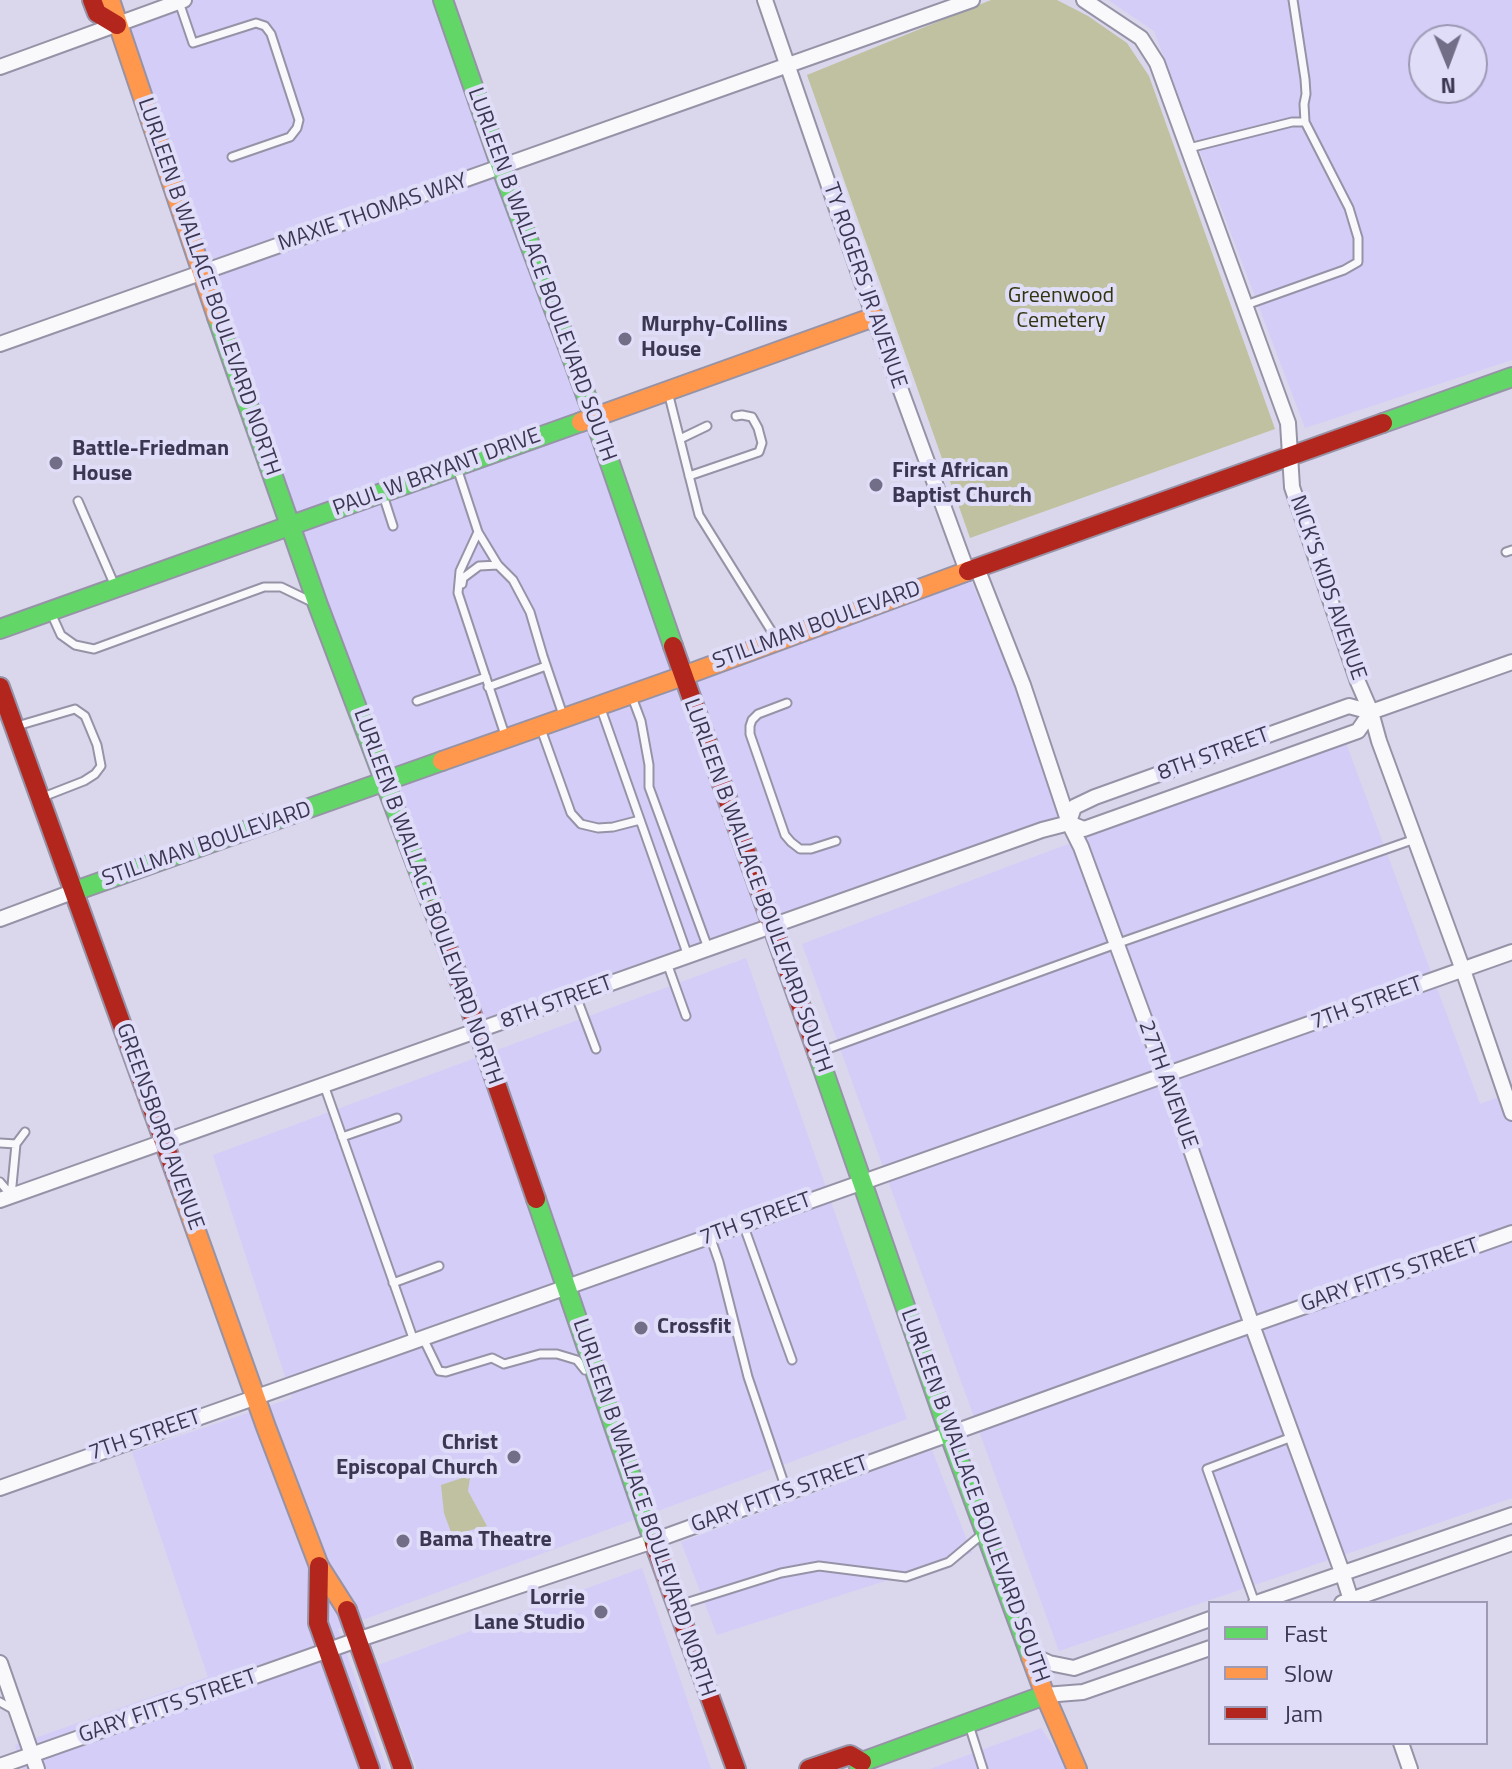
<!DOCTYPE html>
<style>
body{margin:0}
#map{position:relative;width:1512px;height:1769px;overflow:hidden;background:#dad7ed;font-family:"Titillium Web",sans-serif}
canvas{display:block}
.legend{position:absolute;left:1208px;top:1601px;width:280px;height:144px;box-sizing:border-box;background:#e0ddf8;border:2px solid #9e9ab5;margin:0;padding:10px 14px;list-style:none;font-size:24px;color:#3b3651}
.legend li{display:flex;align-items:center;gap:16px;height:40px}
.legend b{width:40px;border:2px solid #9e9ab5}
.north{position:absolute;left:1408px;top:24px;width:80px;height:80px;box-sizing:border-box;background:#e0ddf8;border:2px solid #9e9ab5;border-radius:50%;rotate:179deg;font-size:22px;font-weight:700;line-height:32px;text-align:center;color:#3b3651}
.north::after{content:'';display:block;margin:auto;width:28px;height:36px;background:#736e88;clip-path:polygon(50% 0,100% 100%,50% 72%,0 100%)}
</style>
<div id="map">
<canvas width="1512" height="1769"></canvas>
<ul class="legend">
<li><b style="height:10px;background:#63d668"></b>Fast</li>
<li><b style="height:10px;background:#ff974d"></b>Slow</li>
<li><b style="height:10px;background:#b3261e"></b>Jam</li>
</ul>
<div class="north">N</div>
</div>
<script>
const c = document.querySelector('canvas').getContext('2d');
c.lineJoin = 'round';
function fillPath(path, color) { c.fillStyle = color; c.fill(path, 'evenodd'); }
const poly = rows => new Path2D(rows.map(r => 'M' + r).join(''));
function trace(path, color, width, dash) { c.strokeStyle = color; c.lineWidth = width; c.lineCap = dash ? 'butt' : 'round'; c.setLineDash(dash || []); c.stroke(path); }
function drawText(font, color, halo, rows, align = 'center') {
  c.font = font + ' "Titillium Web",sans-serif'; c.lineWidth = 8; c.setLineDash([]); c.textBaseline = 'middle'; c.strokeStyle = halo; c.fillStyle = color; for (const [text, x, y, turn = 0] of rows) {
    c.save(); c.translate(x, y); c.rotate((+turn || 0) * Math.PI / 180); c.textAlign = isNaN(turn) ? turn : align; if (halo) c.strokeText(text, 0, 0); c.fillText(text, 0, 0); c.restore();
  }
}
const built = poly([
 [184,0,443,0,683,676,967,571,1071,820,478,1031,117,25],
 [1108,0,1512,0,1512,360,1305,428,1154,31],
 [1424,40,1472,40,1472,88,1424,88],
 [1345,740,1480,1104,1512,1092,1512,1498,1059,1651,802,944],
 [746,958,907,1419,338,1629,387,1769,23,1769,15,1745,208,1677,132,1452,292,1398,213,1155],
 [932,1450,972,1553,717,1635,681,1542],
 [642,1568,711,1769,417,1769,378,1665],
 [1041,1728,1069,1769,930,1769]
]);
const green = poly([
 [991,0,1057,0,1088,16,1127,43,1149,76,1275,429,970,538,807,75],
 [465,1477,467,1479,470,1478,468,1491,487,1526,452,1535,444,1513,441,1485]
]);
const lane = poly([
 [179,2,193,43,256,23,265,26,271,34,299,120,297,128,290,137,232,157],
 [1189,148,1292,122,1305,122],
 [1246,305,1344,270,1358,262,1358,238,1349,208,1305,122,1304,104,1306,94,1305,79,1293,0],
 [668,392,699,515,777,640],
 [680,439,707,426],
 [457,468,478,532,498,565,513,580,530,612,543,656,563,715],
 [689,476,759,452,762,443,758,428,752,417,742,415,736,416],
 [383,495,393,526],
 [78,501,115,586],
 [478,532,460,571,458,593,506,738],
 [1506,552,1512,550],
 [462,584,463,578,479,566,498,565],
 [51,613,61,635,75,645,94,649,264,587,281,587,310,601],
 [488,687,546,666],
 [632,697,641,721,649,765,649,787,708,948],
 [417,701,486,677],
 [787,703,758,714,752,720,750,726,750,734,785,835,791,842,800,849,811,849,836,841],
 [600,706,688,956],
 [17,726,75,709,85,716,97,745,101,766,95,774,84,781,43,797],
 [541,729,571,813,581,824,598,828,613,827,640,820],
 [667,963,686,1016],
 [576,996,596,1049],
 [822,1051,1116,944,1415,839],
 [324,1085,414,1341],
 [342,1137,397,1118],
 [0,1143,16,1144],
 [0,1182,11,1195],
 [11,1196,16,1144,25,1132],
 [743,1224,792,1360],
 [710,1236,719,1262,748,1377,787,1492],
 [393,1283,439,1266],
 [423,1338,439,1371,446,1372,492,1358,504,1364,540,1354,557,1354,577,1360,585,1370],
 [1255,1603,1207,1469,1292,1437],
 [679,1605,781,1573,819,1566,906,1577,949,1562,980,1536],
 [0,1702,16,1711],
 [969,1725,983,1769]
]);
const street = poly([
 [765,0,874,317,967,571],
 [1084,0,1141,38,1157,63,1288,423,1292,487,1358,682,1371,712,1379,741,1463,970,1512,1113],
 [0,67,184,0],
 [0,344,972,0],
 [977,568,1023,685,1069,823,1081,847,1165,1075,1252,1325,1342,1572,1352,1603],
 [1069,822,1074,807,1095,797,1349,706,1371,712,1512,662],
 [0,919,75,891],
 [0,1200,1042,830,1069,823,1084,829,1358,731,1371,712],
 [0,1488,1512,952],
 [1256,1603,1512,1515],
 [1342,1603,1512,1543],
 [1029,1654,1049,1663,1074,1668,1210,1619],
 [0,1663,37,1769],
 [1045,1695,1083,1692,1210,1648],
 [1401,1743,1410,1769],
 [0,1766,357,1640,653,1541,1226,1334,1512,1233]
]);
const fast = poly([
 [443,0,501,167,594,417,673,646],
 [217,317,318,605,433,909],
 [1383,423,1512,377],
 [0,629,581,422],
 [75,891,442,761],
 [818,1055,949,1433,1031,1657],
 [536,1199,654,1543],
 [859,1769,862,1762,1045,1695]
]);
const slow = poly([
 [110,0,217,317],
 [581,422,874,317],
 [442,761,683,676,968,571],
 [181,1189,266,1427,319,1566,347,1610],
 [1031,1657,1045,1695,1077,1769]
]);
const jam = poly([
 [92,0,97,13,117,25],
 [968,571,1383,423],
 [673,646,818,1055],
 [0,687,181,1189],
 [433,909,478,1031,536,1199],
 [654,1543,736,1769],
 [319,1566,318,1623,370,1769],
 [347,1610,403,1769],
 [809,1769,850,1755,862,1762]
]);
const markers = [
 [625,339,8,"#736e88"],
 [56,463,8,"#736e88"],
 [876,485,8,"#736e88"],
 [641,1328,8,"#736e88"],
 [514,1457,8,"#736e88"],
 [403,1541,8,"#736e88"],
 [601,1612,8,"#736e88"]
];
const streetNames = [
 ["MAXIE THOMAS WAY",373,213,-19],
 ["LURLEEN B WALLACE BOULEVARD SOUTH",541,275,70],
 ["TY ROGERS JR AVENUE",864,286,71],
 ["LURLEEN B WALLACE BOULEVARD NORTH",208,287,71],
 ["PAUL W BRYANT DRIVE",437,473,-20],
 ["NICK'S KIDS AVENUE",1327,588,71],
 ["STILLMAN BOULEVARD",817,626,-20],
 ["8TH STREET",1214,755,-20],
 ["STILLMAN BOULEVARD",207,845,-19],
 ["LURLEEN B WALLACE BOULEVARD SOUTH",757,886,70],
 ["LURLEEN B WALLACE BOULEVARD NORTH",427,897,70],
 ["8TH STREET",557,1003,-20],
 ["7TH STREET",1367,1004,-20],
 ["27TH AVENUE",1167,1085,70],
 ["GREENSBORO AVENUE",159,1127,70],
 ["7TH STREET",756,1220,-20],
 ["GARY FITTS STREET",1390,1276,-19],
 ["7TH STREET",145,1436,-19],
 ["GARY FITTS STREET",780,1495,-20],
 ["LURLEEN B WALLACE BOULEVARD SOUTH",974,1496,70],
 ["LURLEEN B WALLACE BOULEVARD NORTH",643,1508,71],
 ["GARY FITTS STREET",168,1707,-19]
];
const parkNames = [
 ["Greenwood",1061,297],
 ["Cemetery",1061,322]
];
const poiNames = [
 ["Murphy-Collins",641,326],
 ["House",641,351],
 ["Battle-Friedman",72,450],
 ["House",72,475],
 ["First African",892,472],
 ["Baptist Church",892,497],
 ["Crossfit",657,1328],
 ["Christ",498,1444,"right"],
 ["Episcopal Church",498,1469,"right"],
 ["Bama Theatre",419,1541],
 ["Lorrie",585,1599,"right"],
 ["Lane Studio",585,1624,"right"]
];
fillPath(built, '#d3cdf7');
fillPath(green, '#c0c1a0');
trace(lane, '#9693a7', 11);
trace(street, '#9693a7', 18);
trace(fast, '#9693a7', 22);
trace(slow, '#9693a7', 22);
trace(jam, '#9693a7', 22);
trace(lane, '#f9f9fc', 7);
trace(street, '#f9f9fc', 14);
trace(fast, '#63d668', 18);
trace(slow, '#ff974d', 18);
trace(jam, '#b3261e', 18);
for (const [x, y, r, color] of markers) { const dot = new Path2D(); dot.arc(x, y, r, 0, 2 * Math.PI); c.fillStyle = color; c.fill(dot); trace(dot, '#e0ddf8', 3); }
drawText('22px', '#3b3651', '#e0ddf8', streetNames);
drawText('22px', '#32340f', '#e0ddf8', parkNames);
drawText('bold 22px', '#3b3651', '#e0ddf8', poiNames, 'left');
</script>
